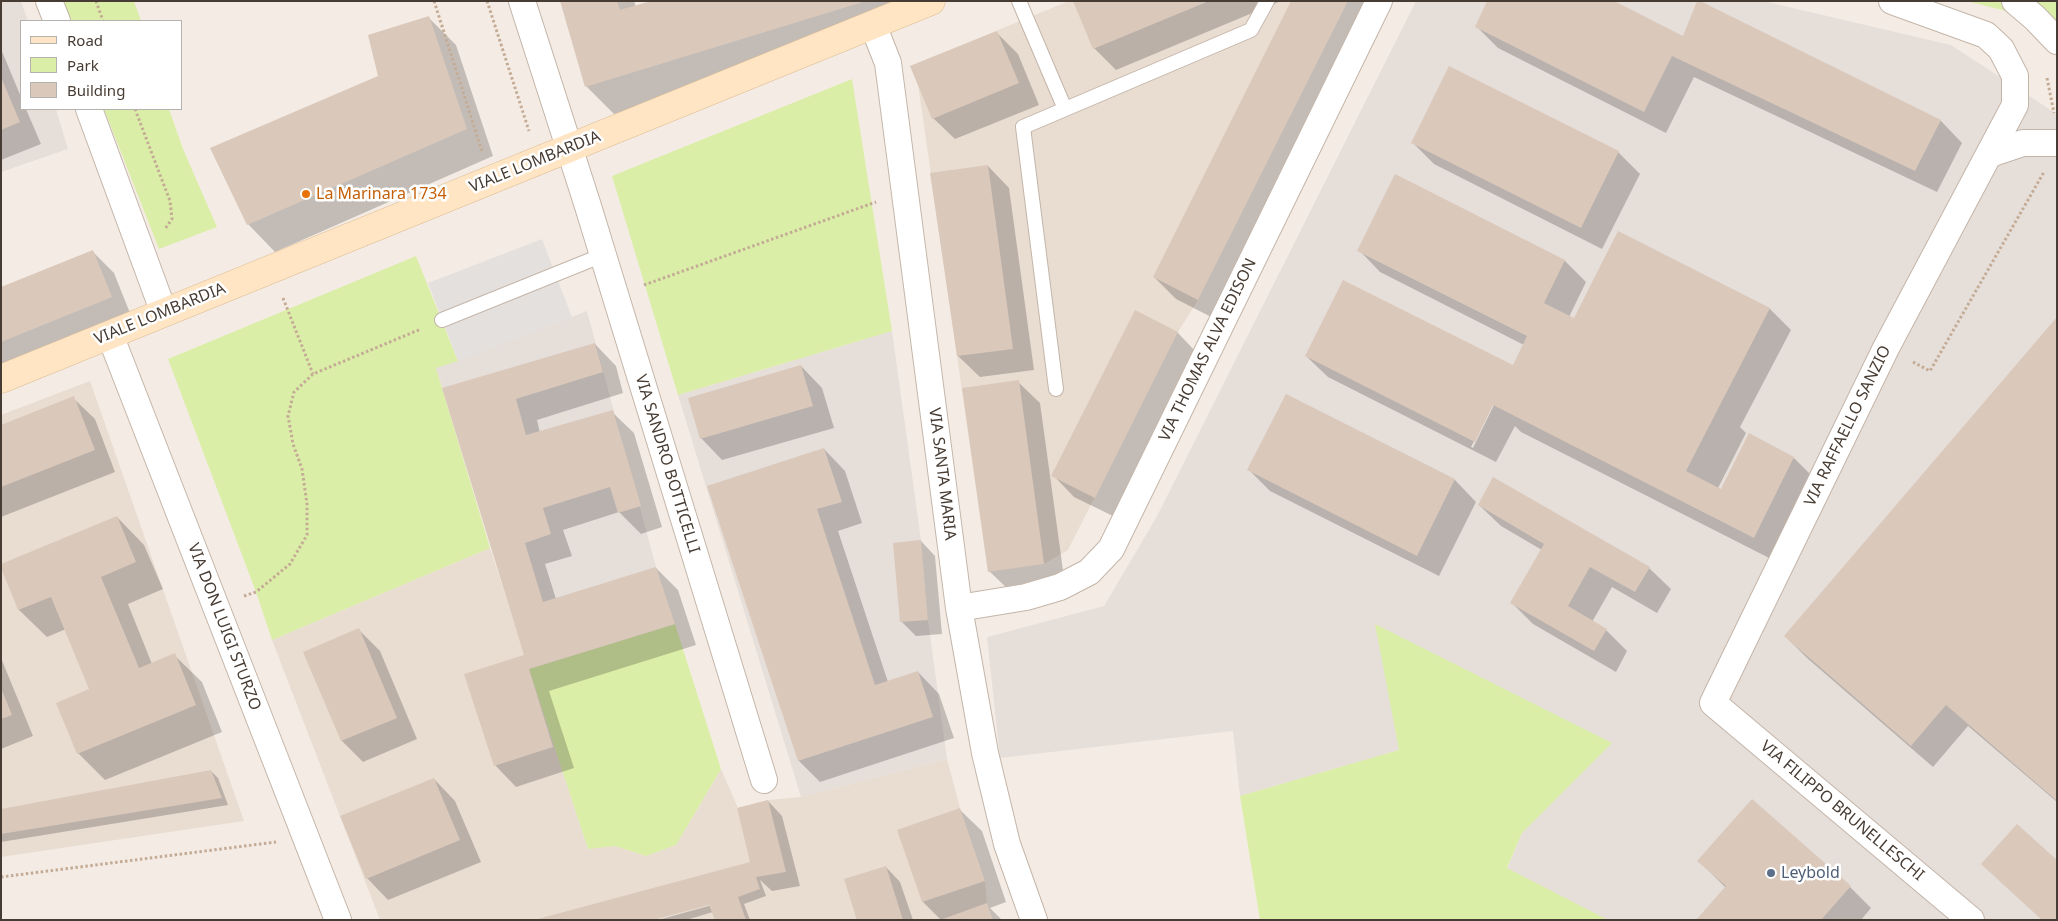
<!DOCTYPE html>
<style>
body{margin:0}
#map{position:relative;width:2058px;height:921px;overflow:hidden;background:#f4ece4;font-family:"Noto Sans",sans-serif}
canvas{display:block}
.frame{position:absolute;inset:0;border:2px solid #473c33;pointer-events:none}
.legend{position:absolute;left:20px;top:20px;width:162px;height:90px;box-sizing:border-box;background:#fff;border:1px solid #b5b1ad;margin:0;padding:6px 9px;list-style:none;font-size:15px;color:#473c33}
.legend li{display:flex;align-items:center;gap:10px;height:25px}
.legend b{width:25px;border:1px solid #b5b1ad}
</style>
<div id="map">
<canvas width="2058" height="921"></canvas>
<div class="frame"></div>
<ul class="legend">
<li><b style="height:6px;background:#ffe5c4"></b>Road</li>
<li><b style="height:14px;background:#dbeea8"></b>Park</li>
<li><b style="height:14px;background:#dac8bb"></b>Building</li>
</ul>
</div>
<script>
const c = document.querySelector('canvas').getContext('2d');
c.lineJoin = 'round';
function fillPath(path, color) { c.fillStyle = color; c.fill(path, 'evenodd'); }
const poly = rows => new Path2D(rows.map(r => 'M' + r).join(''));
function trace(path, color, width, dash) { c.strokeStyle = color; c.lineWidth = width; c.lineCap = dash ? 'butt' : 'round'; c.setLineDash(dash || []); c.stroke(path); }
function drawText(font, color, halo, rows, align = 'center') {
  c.font = font + ' "Noto Sans",sans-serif'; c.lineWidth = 5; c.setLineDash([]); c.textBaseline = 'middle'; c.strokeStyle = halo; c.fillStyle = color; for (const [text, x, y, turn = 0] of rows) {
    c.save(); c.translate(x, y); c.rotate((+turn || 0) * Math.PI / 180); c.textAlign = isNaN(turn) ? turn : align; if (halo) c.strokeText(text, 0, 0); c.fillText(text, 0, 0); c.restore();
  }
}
const residential = poly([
 [1069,1,1348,1,1198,300,1178,332,1068,550,1044,564,988,572,918,84,910,66],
 [90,381,244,821,1,857,1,415],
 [490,548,588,849,615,846,646,856,676,845,721,769,738,808,768,800,801,797,947,759,960,808,985,881,987,903,993,920,380,920,272,640]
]);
const industrial = poly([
 [1,1,21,1,28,21,21,21,21,109,56,109,68,149,1,172],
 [1416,1,1763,1,1951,45,2057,114,2057,920,1608,920,1507,869,1522,833,1611,743,1376,625,1399,750,1240,796,1233,731,1000,758,987,637,1104,606,1156,518],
 [587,311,656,567,675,624,529,669,436,368],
 [892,331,921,540,928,620,947,759,801,797,678,395]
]);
const green = poly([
 [62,1,134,1,141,21,70,21],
 [1966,1,2057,1,2057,41,2035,18],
 [852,79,892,331,678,395,612,176],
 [104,109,169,109,183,149,217,227,159,249],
 [416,256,458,361,436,368,490,548,272,640,256,592,168,359],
 [675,624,721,769,676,845,646,856,615,846,588,849,529,669],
 [1375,624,1612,743,1522,833,1507,868,1608,920,1260,920,1240,796,1399,750]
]);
const parking = poly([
 [542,239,572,317,458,361,428,283]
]);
const shadow = poly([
 [561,1,634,1,636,7,655,1,912,1,883,33,614,114,587,87],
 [1075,1,1281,1,1116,70,1094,48],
 [1292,1,1380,1,1219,321,1176,299,1154,277],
 [1699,2,1941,121,1962,143,1937,192,1694,77,1666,133,1498,48,1476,26,1683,37],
 [429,18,456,45,493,156,275,252,248,224,379,76],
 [996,32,1018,54,1039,105,955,139,933,118],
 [1,49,21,97,21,109,26,109,41,144,1,160],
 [1412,142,1618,152,1640,174,1602,249,1434,164],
 [988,166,1009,188,1034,370,980,377,958,356],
 [1619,232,1770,309,1791,330,1740,427,1746,433,1718,488,1721,490,1794,458,1821,485,1781,564,1521,432,1515,426,1496,462,1328,377,1306,356,1513,367,1524,345,1380,272,1359,250,1565,261,1586,282,1569,317,1574,320],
 [1492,403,1494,405,1473,448,1471,447],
 [92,251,114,273,132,318,1,392,1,288],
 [1135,312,1178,333,1199,355,1117,518,1074,497,1053,475],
 [2057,319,2057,802,1968,726,1933,767,1807,658,1785,636],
 [595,344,616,366,623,393,537,420,540,433,612,412,634,433,662,527,641,534,619,512,563,530,572,556,545,564,556,599,656,568,678,590,696,645,549,691,574,768,516,787,495,765,526,656,444,389],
 [801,366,822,388,834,428,722,460,701,438],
 [1018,382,1040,403,1065,585,1011,592,989,571],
 [1286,395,1455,480,1476,502,1439,576,1270,491,1249,470],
 [73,398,95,419,115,472,1,517,1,427],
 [824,449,845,471,862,523,838,531,888,682,918,672,939,694,954,738,820,782,799,761,709,486],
 [1479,505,1649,568,1671,589,1657,613,1612,587,1592,622,1606,630,1627,651,1616,672,1533,624,1512,603,1542,550,1501,526],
 [117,517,144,545,163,589,128,604,152,664,174,655,202,682,222,732,105,780,78,753,91,690,66,629,47,637,19,610,1,565],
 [921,541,935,556,942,634,916,636,901,621],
 [359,630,380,651,417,739,363,762,342,741,304,653],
 [1,658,33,736,1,749],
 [211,771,218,778,228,805,1,842,1,810],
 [434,779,455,801,481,862,388,900,367,878],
 [768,801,782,816,800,886,772,891,760,880,766,896,744,904,750,920,716,920,713,912,686,920,658,920,716,904,750,863],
 [960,810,982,831,1006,902,990,908,1002,920,941,920,923,902],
 [1699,861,1850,887,1871,908,1861,920,1698,920,1726,888],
 [886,867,900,882,913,920,857,920,846,879]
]);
const building = poly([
 [560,1,617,1,620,10,651,1,866,1,585,87],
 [1073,1,1209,1,1093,49],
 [1291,1,1348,1,1198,300,1153,277],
 [1487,1,1614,1,1683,36,1697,1,1700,1,1941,120,1915,171,1672,56,1644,112,1475,27],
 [429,16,467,129,247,225,210,148,378,76,368,35],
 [997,31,1019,83,932,119,910,66],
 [1449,66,1619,151,1581,228,1411,143],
 [1,77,20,122,1,130],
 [988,165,1013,349,957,356,930,173],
 [1395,174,1565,260,1544,303,1574,318,1618,231,1770,308,1686,471,1721,489,1749,433,1794,457,1754,538,1493,405,1475,442,1305,356,1343,280,1513,365,1527,336,1357,251],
 [93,250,112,297,1,342,1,287],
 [1135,310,1178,332,1095,498,1051,476],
 [2057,317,2057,801,1946,705,1911,746,1784,636],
 [595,343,603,372,516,399,526,435,613,410,641,506,618,513,610,487,543,508,551,534,525,543,543,602,656,567,675,624,529,669,553,747,494,766,464,674,524,655,442,388],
 [801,365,813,406,700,439,688,398],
 [1019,380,1044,564,988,572,962,388],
 [1286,394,1455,479,1417,556,1247,470],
 [74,396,95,450,1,487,1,425],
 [824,448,842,502,817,509,875,685,918,671,933,717,798,761,707,486],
 [1493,477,1650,567,1635,592,1590,567,1568,606,1607,629,1594,651,1510,603,1544,544,1478,505],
 [117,516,136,562,101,577,139,668,175,653,196,705,77,754,56,703,89,689,51,597,18,610,1,568,1,564],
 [921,540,928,620,900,622,893,543],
 [359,628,397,718,341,741,303,652],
 [1,688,12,715,1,719],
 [211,770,222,798,1,834,1,809],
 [434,778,460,840,366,879,340,816],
 [1752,799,1851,886,1821,920,1696,920,1726,886,1697,861],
 [768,800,786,872,756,877,760,889,738,897,746,920,715,920,709,905,653,920,534,920,750,862,737,808],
 [960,808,985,881,922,902,897,830],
 [2017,824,2057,860,2057,920,2042,920,1981,864],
 [886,866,903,920,857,920,844,879],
 [987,903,993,920,940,920]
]);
const path = poly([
 [96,1,103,21],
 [434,1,482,151],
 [487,1,529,131],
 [2047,78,2054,113],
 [135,109,170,201,172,219,165,229],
 [644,285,876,202],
 [283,298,313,374],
 [1913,362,1930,371,2044,172],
 [244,596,256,592,290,564,307,535,307,504,302,469,293,444,288,416,294,392,313,374,421,329],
 [1,877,276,842]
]);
const lane = poly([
 [1019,1,1065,109],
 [442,320,603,255],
 [1056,389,1023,127,1251,30,1267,1]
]);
const street = poly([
 [49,1,57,21],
 [522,1,587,203,764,780],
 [1892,1,1986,35,2001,49,2015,76,2015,105,1886,348,1713,703,1971,920],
 [2015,1,2035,18,2057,41],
 [873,25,888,63,959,608,985,753,1007,844,1034,920],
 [89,109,164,313],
 [1990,154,2023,143,2057,143],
 [110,335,338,920],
 [959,608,1026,597,1060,587,1089,572,1111,549,1379,1]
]);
const secondary = poly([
 [1,379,931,1]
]);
const markers = [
 [306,194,5,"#e8710a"],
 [1771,873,5,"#5c6f8a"]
];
const streetNames = [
 ["VIALE LOMBARDIA",535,162,-22],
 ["VIALE LOMBARDIA",160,314,-22],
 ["VIA THOMAS ALVA EDISON",1208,350,-64],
 ["VIA RAFFAELLO SANZIO",1848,426,-64],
 ["VIA SANDRO BOTTICELLI",667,464,73],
 ["VIA SANTA MARIA",942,474,83],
 ["VIA DON LUIGI STURZO",224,627,69],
 ["VIA FILIPPO BRUNELLESCHI",1842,811,40]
];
const foodNames = [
 ["La Marinara 1734",316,194]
];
const serviceNames = [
 ["Leybold",1781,873]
];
fillPath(residential, '#e9ddd2');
fillPath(industrial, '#e6ded9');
fillPath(green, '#dbeea8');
fillPath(parking, '#e4e0dd');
fillPath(shadow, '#0003');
fillPath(building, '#dac8bb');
trace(lane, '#c4b5a9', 16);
trace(street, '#c4b5a9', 28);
trace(secondary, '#dcba90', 29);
trace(path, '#c4ab95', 3, [2.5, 2.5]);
trace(lane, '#fff', 14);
trace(street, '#fff', 26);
trace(secondary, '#ffe5c4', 28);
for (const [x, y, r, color] of markers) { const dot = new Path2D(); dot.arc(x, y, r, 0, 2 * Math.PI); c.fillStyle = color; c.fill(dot); trace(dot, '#fff', 2); }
drawText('16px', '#473c33', '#fff', streetNames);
drawText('16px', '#c56008', '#fff', foodNames, 'left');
drawText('16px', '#4e5e75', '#fff', serviceNames, 'left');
</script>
